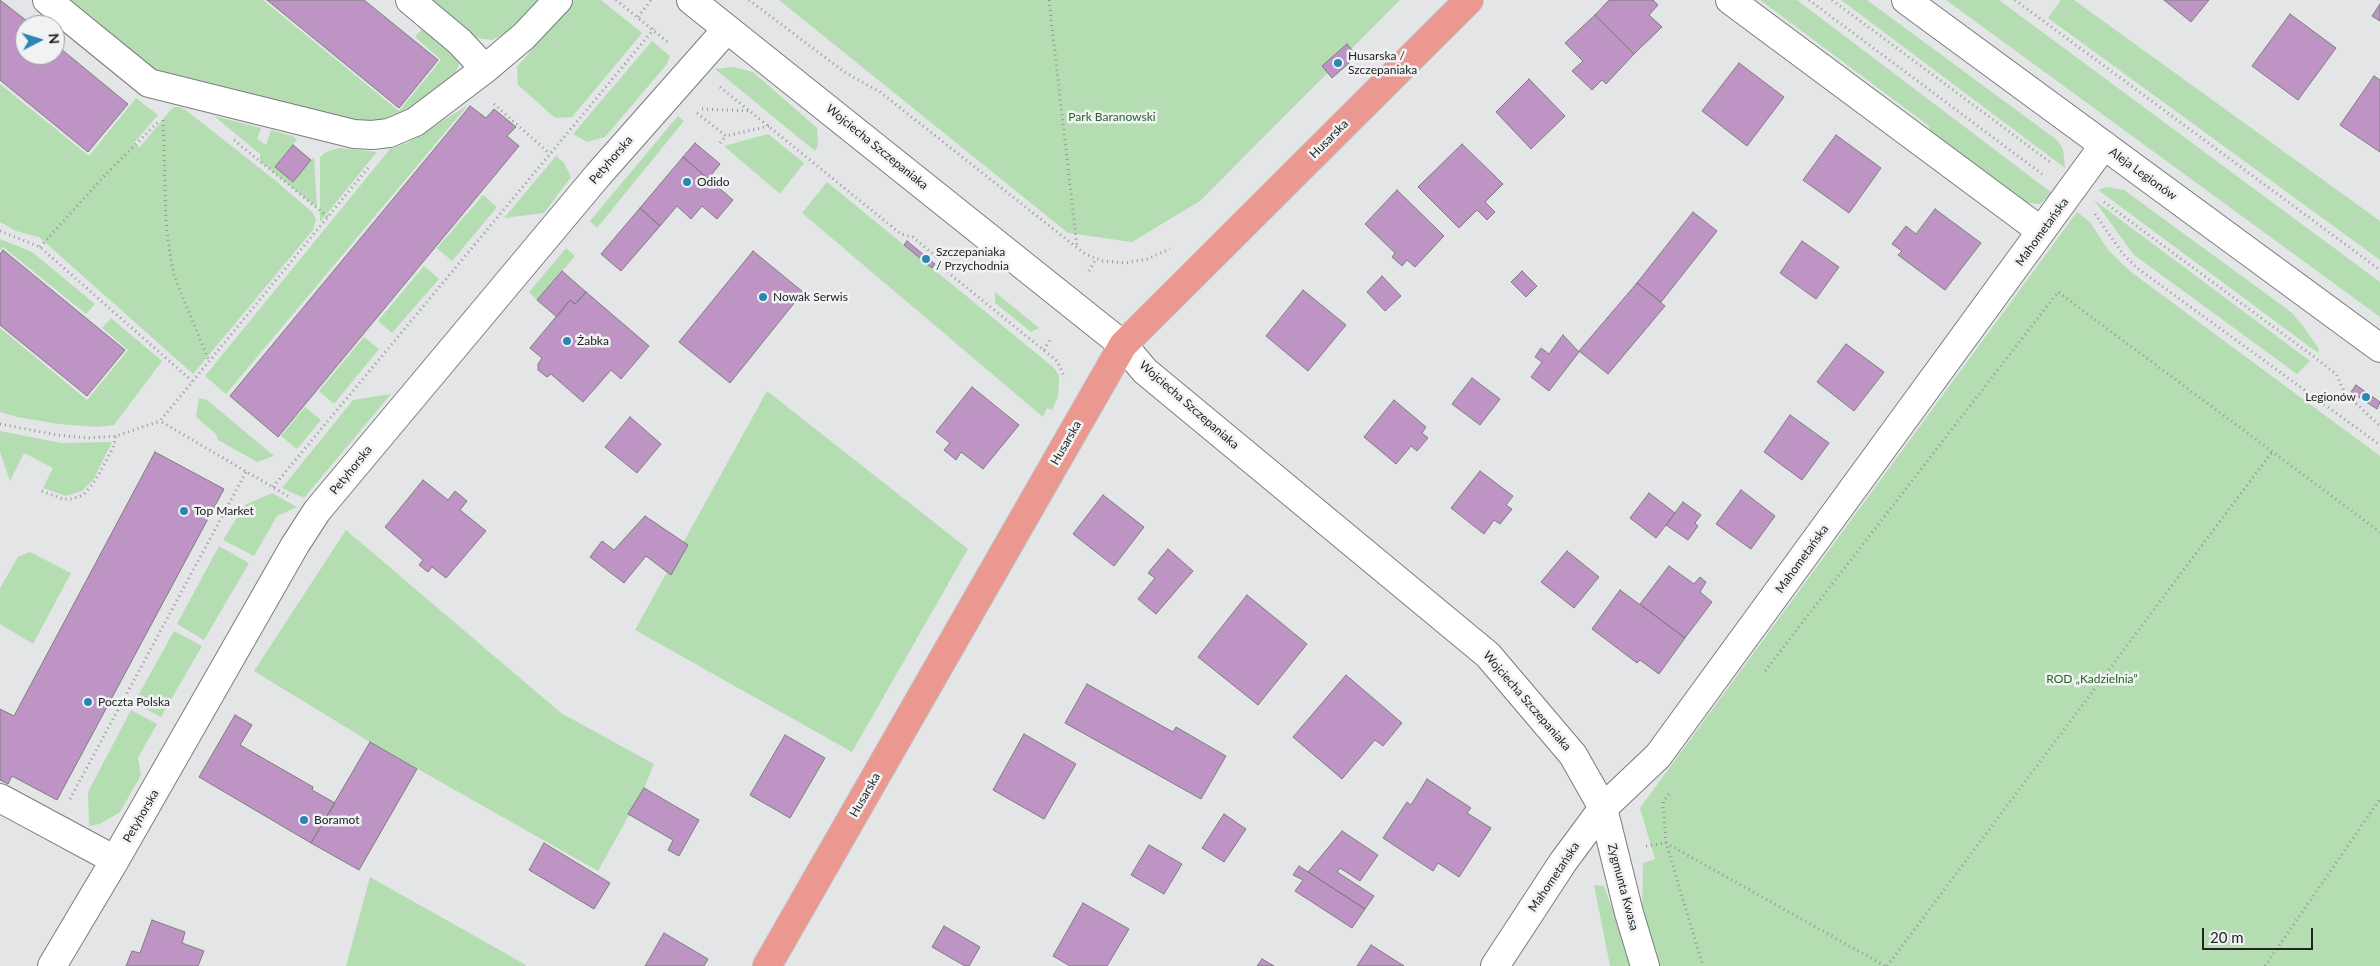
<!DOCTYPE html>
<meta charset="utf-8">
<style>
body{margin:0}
#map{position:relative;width:2380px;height:966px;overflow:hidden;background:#e3e5e7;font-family:Lato,sans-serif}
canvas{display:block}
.north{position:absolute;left:15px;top:15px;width:50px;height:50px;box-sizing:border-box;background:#f0f2f4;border:1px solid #9e9fa0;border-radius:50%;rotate:85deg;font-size:14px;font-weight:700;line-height:20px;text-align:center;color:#222323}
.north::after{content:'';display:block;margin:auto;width:18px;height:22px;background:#2c86b3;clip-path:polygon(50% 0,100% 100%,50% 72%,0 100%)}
.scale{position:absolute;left:2202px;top:928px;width:111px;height:22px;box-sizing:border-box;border:2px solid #222323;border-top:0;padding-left:6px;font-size:15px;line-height:18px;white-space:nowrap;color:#222323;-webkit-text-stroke:4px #f0f2f4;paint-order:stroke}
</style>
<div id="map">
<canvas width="2380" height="966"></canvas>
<div class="north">N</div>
<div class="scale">20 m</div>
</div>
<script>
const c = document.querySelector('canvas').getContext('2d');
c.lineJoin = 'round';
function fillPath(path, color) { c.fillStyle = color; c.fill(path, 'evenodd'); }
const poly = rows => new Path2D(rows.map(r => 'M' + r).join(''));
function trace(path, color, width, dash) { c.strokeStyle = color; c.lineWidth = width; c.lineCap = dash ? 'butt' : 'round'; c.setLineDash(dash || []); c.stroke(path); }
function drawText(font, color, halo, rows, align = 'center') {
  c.font = font + ' Lato,sans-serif'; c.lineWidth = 5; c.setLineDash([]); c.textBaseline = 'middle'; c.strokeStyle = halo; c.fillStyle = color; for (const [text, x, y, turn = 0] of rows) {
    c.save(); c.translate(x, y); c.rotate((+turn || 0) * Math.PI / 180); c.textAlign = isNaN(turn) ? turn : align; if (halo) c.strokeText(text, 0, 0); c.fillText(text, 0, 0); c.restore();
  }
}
const green = poly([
 [62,0,263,0,399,111,441,60,415,37,423,28,458,58,459,64,456,72,442,86,402,116,369,125,147,70],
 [426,0,540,0,512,30,492,40,476,38],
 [574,0,601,0,642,33,572,117,555,118,518,85,517,67],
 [779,0,1400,0,1200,201,1132,242,1068,233],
 [1760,0,1797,0,2052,193,2040,204,2021,202,1932,139,1929,126],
 [1841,0,1867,0,2057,140,2063,149,2065,168],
 [1946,0,1999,0,2380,282,2380,317],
 [2061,0,2074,0,2380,221,2380,260,2048,18],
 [652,41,670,56,667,64,605,137,587,142,573,134],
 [733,67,753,72,817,128,818,145,815,151,715,69],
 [0,84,89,156,136,98,158,115,133,144,140,147,170,111,174,107,180,107,187,111,276,181,312,212,316,219,313,230,193,374,39,237,16,231,0,222],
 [468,105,226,394,205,376,390,149,407,143],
 [214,116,261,128,257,139,266,145,271,130,292,136,297,139,275,167,293,182,314,157,317,208,260,161,260,154],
 [678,116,684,121,597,228,590,221],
 [768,134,804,163,780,194,724,146],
 [339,148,377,152,320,222,320,157,326,152],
 [556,156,564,163,571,177,544,213,504,218],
 [827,182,1053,367,1059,375,1059,380,1058,396,1052,410,1047,408,1043,417,802,213],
 [2106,187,2124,190,2291,312,2303,326,2319,349,2318,353,2098,190],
 [483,195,497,207,452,261,437,248],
 [2094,200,2310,361,2297,374,2134,255],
 [2077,212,2090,222,2108,250,2131,272,2380,456,2380,966,1657,966,1642,916,1643,863,1655,859,1640,808],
 [0,239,32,252,95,304,86,314,3,247,0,250],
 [566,248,575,256,537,300,529,292],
 [424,266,439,279,392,333,378,321],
 [995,292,1039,328,1031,332,995,303],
 [111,318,162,361,114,425,97,427,59,424,17,417,0,412,0,328,87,400,128,350,102,328],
 [364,337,379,349,334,404,319,391],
 [767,391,968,549,852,752,635,630],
 [391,394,304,498,282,488,353,400],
 [199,398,207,400,274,456,257,462,218,440,216,434,196,417],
 [305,407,321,420,297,449,281,436],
 [0,431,61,443,112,442,93,480,82,491,66,496,43,488,53,468,24,453,10,481,0,452],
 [272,493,297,507,277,516,254,556,223,540,245,505],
 [346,530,561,713,654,764,644,788,598,871,370,742,254,671],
 [219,546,249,563,204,640,177,624],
 [30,552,71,573,33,644,0,624,0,588,18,557],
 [174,631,202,646,161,717,134,703],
 [131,710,157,724,138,758,141,775,120,812,100,824,89,826,88,792],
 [370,877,526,965,525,966,346,966],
 [1594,885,1604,886,1633,966,1610,966]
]);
const building = poly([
 [0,0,32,25,25,25,25,55,55,55,55,44,128,104,88,152,0,80,0,0],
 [267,0,364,0,438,60,399,108,267,0],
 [1609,0,1653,0,1658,5,1649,15,1662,27,1634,54,1595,15,1609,0],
 [2164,0,2209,0,2191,22,2164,0],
 [2380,4,2380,21,2372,16,2380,4],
 [2290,14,2336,48,2298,100,2252,66,2290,14],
 [1595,15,1634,54,1606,84,1602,80,1592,90,1572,71,1583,61,1565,43,1595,15],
 [1347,44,1357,56,1332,78,1322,66,1347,44],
 [1739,63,1784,97,1747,146,1702,111,1739,63],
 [2374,76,2380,80,2380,152,2340,125,2374,76],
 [1529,79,1565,116,1531,149,1496,112,1529,79],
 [470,106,486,118,494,109,516,127,507,136,519,146,278,437,230,396,470,106],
 [1836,135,1881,168,1849,213,1803,180,1836,135],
 [695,143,720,164,708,179,683,157,695,143],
 [1462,144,1503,184,1485,202,1495,212,1487,220,1477,210,1459,228,1418,187,1462,144],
 [293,145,311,160,293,182,275,167,293,145],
 [683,157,733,200,717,219,702,206,691,219,677,206,660,226,640,208,683,157],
 [1397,190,1444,236,1415,267,1407,260,1402,266,1392,257,1395,253,1365,224,1397,190],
 [640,208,660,226,621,271,601,254,640,208],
 [1935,209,1981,243,1945,290,1898,255,1902,251,1892,244,1906,226,1916,234,1935,209],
 [1693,212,1717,231,1661,302,1637,283,1693,212],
 [907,241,935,264,932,268,904,245,907,241],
 [1802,241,1839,267,1816,299,1780,273,1802,241],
 [3,250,125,350,87,396,0,325,0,254,3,250],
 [753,251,803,292,730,383,679,342,753,251],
 [562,271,586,292,575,304,570,300,557,317,537,300,562,271],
 [1522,271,1537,286,1526,297,1511,282,1522,271],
 [1382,276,1401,296,1385,311,1367,292,1382,276],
 [1637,283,1665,306,1608,374,1579,351,1637,283],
 [1303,290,1346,325,1308,371,1266,336,1303,290],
 [586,292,649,346,621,379,611,370,583,402,551,374,547,377,538,370,538,364,542,358,530,348,570,300,575,304,586,292],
 [1563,335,1579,352,1549,391,1531,377,1542,362,1535,357,1541,348,1549,354,1563,335],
 [1846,344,1884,372,1854,411,1817,382,1846,344],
 [1472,378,1500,399,1480,425,1452,404,1472,378],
 [2356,385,2380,402,2377,409,2351,392,2356,385],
 [972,387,1019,425,983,469,961,452,956,460,944,450,950,443,936,432,972,387],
 [1394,400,1426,427,1422,433,1428,438,1417,451,1411,446,1396,464,1364,437,1394,400],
 [1790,415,1829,443,1802,480,1764,452,1790,415],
 [630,417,661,444,637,473,605,447,630,417],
 [155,452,224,489,57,800,12,776,8,784,0,780,0,709,14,716,155,452],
 [1480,471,1513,496,1506,505,1512,509,1500,524,1494,520,1484,534,1451,508,1480,471],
 [423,480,448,500,455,491,467,501,460,510,486,531,446,578,432,567,428,572,419,565,423,560,385,527,423,480],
 [1741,490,1775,516,1751,549,1716,524,1741,490],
 [1649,493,1675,513,1656,538,1630,518,1649,493],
 [1103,495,1144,527,1114,566,1073,534,1103,495],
 [1683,502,1701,515,1695,523,1698,526,1688,540,1666,525,1683,502],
 [645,516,688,545,671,575,646,556,624,583,590,557,602,541,614,550,645,516],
 [1168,549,1193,571,1156,614,1138,599,1155,578,1148,573,1168,549],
 [1567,551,1599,577,1574,608,1541,582,1567,551],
 [1669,566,1694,584,1700,577,1706,582,1700,592,1712,602,1685,638,1640,604,1669,566],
 [1620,590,1685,638,1659,674,1640,660,1637,663,1592,629,1620,590],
 [1247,595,1307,644,1258,705,1198,657,1247,595],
 [1346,675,1402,723,1383,746,1375,740,1342,779,1293,737,1346,675],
 [1087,684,1173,732,1176,727,1226,756,1201,799,1065,723,1087,684],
 [235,715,252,725,240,745,313,787,312,790,335,803,311,843,199,777,235,715],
 [1024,734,1076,764,1044,819,993,790,1024,734],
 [785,735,825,758,790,818,750,795,785,735],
 [370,742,417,769,359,870,311,843,370,742],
 [1427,779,1471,808,1467,813,1491,828,1459,877,1438,863,1433,871,1383,838,1407,802,1411,805,1427,779],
 [644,788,699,820,679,856,668,850,673,840,628,814,644,788],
 [1224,814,1246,829,1224,862,1202,848,1224,814],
 [1342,831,1378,855,1360,881,1340,868,1337,872,1374,896,1365,909,1308,872,1342,831],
 [544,843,610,883,594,909,529,870,544,843],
 [1149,845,1182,864,1164,894,1131,875,1149,845],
 [1299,866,1365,909,1352,928,1295,891,1303,880,1293,875,1299,866],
 [1083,903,1129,929,1107,966,1070,966,1053,956,1083,903],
 [152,920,185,932,182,943,204,951,198,966,126,966,132,951,140,953,152,920],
 [944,926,980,947,969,966,965,966,932,947,944,926],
 [664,933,708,959,704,966,645,966,664,933],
 [1371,945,1404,966,1357,966,1371,945],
 [1262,959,1274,966,1257,966,1262,959]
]);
const path = poly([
 [616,0,670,44],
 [749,0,846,73,880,92,1085,254,1103,261,1125,263,1147,259,1170,249],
 [1049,0,1077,247],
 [1809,0,2042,174],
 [1832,0,2050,162],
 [2015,0,2380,270],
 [638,17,651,0],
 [720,87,901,234,913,237,939,259,945,270,1057,361,1065,378],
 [494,104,550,154],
 [702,109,751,111],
 [697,113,726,136,769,126],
 [163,120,166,222,170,254,174,276,209,361],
 [234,140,328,217],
 [720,143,726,136],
 [2104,202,2313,356,2336,374,2345,393,2380,426],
 [2095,214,2123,254,2137,268,2380,445],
 [0,231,40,247,192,381],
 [40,247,108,172,159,121],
 [1089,271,1096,259],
 [1044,350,1051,338],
 [0,424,58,435,88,438,116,436,160,421],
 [273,487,654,29],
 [42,491,63,499,72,499,83,495,92,485,99,474,113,448,116,436],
 [288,496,160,421,368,168],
 [1765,671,2058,292,2380,532],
 [1669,794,1663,802,1666,843,1703,966],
 [70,799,246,472],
 [1646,846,1666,843,1885,966],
 [1887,966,2272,452],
 [2265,966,2380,799]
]);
const minor = poly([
 [47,0,149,83,354,134,372,135,389,133,415,122,485,69,524,36,558,0],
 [410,0,460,42,485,69],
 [691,0,1123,345,1145,371,1488,655,1573,755,1603,808,1629,913,1645,966],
 [1730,0,2041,231],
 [1906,0,2380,348],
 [0,798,115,860],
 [52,966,115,860,295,545,317,511,598,175,727,29],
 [1495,966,1563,862,1603,808,1658,756,2104,145]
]);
const major = poly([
 [767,966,1123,345,1469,0]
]);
const markers = [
 [1338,63,5,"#2c86b3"],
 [687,182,5,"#2c86b3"],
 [926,259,5,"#2c86b3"],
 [763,297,5,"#2c86b3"],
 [567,341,5,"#2c86b3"],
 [2366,397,5,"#2c86b3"],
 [184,511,5,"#2c86b3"],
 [88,702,5,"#2c86b3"],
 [304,820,5,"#2c86b3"]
];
const poiNames = [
 ["Husarska /",1348,56],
 ["Szczepaniaka",1348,70],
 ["Odido",697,182],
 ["Szczepaniaka",936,252],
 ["/ Przychodnia",936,266],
 ["Nowak Serwis",773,297],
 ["Żabka",577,341],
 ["Legionów",2356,397,"right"],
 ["Top Market",194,511],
 ["Poczta Polska",98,702],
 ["Boramot",314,820]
];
const parkNames = [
 ["Park Baranowski",1112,117],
 ["ROD „Kadzielnia”",2092,679]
];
const streetNames = [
 ["Husarska",1329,139,-45],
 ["Wojciecha Szczepaniaka",877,147,39],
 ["Petyhorska",611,160,-49],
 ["Aleja Legionów",2143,174,36],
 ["Mahometańska",2042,232,-54],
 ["Wojciecha Szczepaniaka",1189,405,41],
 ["Husarska",1066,443,-60],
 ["Petyhorska",351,470,-51],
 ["Mahometańska",1802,559,-54],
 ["Wojciecha Szczepaniaka",1527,701,49],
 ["Husarska",865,795,-60],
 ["Petyhorska",141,816,-60],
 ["Mahometańska",1554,877,-56],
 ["Zygmunta Kwasa",1623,887,75]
];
fillPath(green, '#b5ddb2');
fillPath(building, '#be94c4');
trace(building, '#7e7d7e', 1);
trace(minor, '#7a7c7e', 30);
trace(major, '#c1c1c1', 30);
trace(path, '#959798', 3, [1, 4]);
trace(minor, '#fff', 28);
trace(major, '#eb9891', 28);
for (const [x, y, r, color] of markers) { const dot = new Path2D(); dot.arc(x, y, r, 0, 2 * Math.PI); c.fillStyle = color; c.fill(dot); trace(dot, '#f0f2f4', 2); }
drawText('12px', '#222323', '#f0f2f4', poiNames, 'left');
drawText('12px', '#296427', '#f0f2f4', parkNames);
drawText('12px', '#222323', '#f0f2f4', streetNames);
</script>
